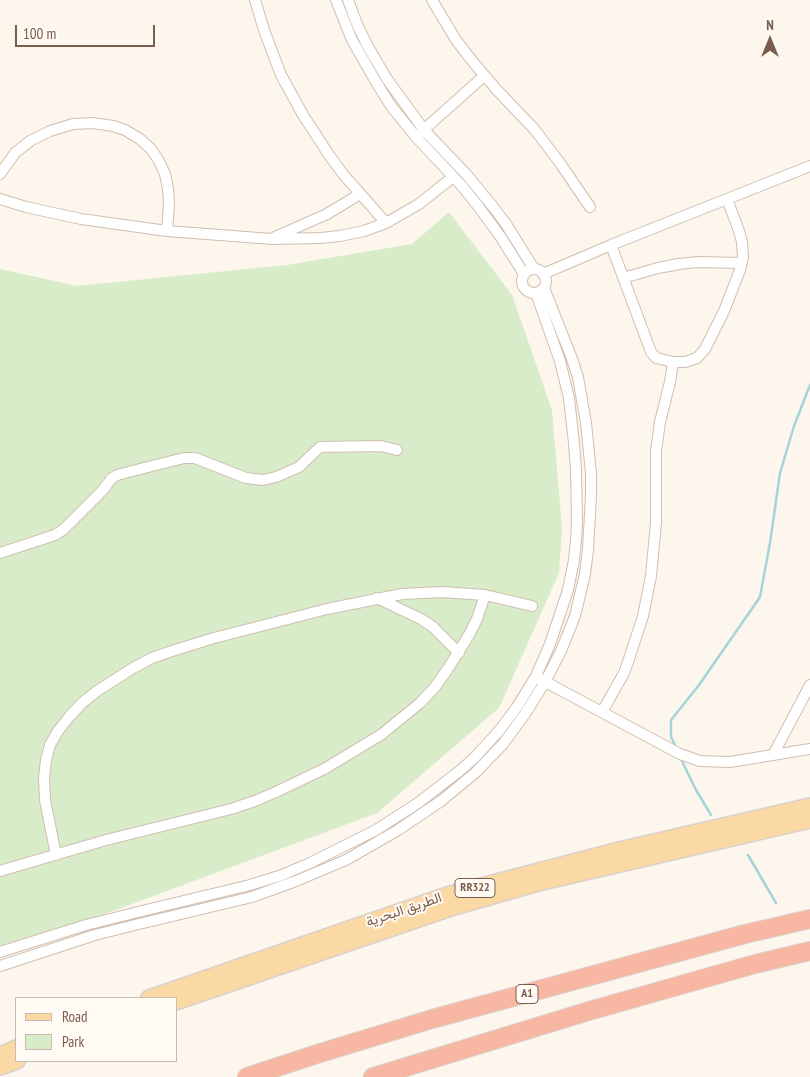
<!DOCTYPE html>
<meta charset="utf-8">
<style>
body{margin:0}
#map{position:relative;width:810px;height:1077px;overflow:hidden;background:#fdf6ec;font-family:"PT Sans Narrow",sans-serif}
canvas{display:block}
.legend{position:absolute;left:15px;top:997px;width:162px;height:65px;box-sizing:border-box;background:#fffaf3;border:1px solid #cabbb1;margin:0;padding:6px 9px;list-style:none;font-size:15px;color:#7a5c4d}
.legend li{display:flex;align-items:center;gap:10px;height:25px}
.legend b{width:25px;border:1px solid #cabbb1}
.north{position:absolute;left:745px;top:15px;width:50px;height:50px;-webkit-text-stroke:4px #fffaf3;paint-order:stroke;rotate:0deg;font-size:14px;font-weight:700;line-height:20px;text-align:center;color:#7a5c4d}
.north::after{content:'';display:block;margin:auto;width:18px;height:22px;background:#7a5c4d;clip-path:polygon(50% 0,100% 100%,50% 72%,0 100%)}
.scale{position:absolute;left:15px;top:25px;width:140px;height:22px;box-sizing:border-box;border:2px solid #7a5c4d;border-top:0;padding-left:6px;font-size:15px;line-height:18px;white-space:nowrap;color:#7a5c4d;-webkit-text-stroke:4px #fffaf3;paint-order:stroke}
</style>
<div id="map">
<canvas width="810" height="1077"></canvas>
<ul class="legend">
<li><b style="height:6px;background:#fbd9a5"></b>Road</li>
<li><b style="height:14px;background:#d8ecc9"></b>Park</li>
</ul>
<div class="north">N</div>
<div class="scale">100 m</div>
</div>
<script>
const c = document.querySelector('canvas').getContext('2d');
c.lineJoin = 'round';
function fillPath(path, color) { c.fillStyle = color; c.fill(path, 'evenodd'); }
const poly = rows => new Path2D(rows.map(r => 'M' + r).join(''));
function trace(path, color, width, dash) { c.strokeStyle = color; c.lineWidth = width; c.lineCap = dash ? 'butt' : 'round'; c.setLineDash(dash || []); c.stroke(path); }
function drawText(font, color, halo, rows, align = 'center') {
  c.font = font + ' "PT Sans Narrow",Vazirmatn,sans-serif'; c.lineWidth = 4; c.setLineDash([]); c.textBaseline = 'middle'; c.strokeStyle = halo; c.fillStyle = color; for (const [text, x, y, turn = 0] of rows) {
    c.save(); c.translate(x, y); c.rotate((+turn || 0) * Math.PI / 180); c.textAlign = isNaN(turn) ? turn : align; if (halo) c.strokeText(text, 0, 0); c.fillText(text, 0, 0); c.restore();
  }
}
const green = poly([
 [449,212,512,295,552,410,562,528,559,573,499,708,377,813,0,953,0,269,77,286,287,265,412,244]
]);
const stream = poly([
 [676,747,671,737,671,720,699,685,760,597,770,543,780,473,794,426,810,385],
 [681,759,696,790,711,815],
 [748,855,776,903]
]);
const minor = poly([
 [255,0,264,30,281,75,303,115,329,155,343,174,386,223],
 [336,0,352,40,376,82,391,106,416,137,461,185,478,206,500,236,524,274],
 [348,0,357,24,367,45,387,79,424,130,467,175,494,208,506,224,534,269],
 [432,0,456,40,473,62,496,89,535,130,560,163,590,207],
 [419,134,484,76],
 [0,174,15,153,30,141,50,131,73,124,93,123,113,126,125,130,140,139,151,149,159,161,165,174,168,189,169,204,167,231],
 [0,199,26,207,81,219,167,231,272,239,321,238,340,236,364,231,386,223,419,204,453,177],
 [727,199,810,166],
 [275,237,327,214,360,194],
 [611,245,651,352,656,358,673,362],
 '522 281a12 12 0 1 1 24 0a12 12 0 1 1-24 0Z',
 [543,274,611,245,727,199,739,231,742,242,743,257,740,270,724,311,705,349,697,358,685,362,673,362,670,382,660,422,656,451,656,522,651,576,643,616,629,659,624,673,602,712],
 [623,278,658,268,679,264,698,262,741,263],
 [0,553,55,535,64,529,103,490,111,479,117,475,148,467,184,458,195,458,246,478,263,480,276,477,299,467,320,447,381,446,397,450],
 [377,598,421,619,433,627,459,653],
 [540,679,680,754,700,761,730,762,810,749],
 [773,755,810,685],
 [56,855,45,800,44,778,46,760,50,745,58,731,69,717,82,703,97,691,133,668,152,658,172,651,214,638,327,609,402,594,442,592,485,595,532,606],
 [0,871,106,840,231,809,255,801,276,792,326,768,382,734,420,703,435,687,447,670,469,635,477,619,485,595],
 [0,952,86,925,138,912,250,885,282,875,310,863,376,830,418,803,462,769,475,757,499,731,517,707,536,676,550,644,568,590,574,560,576,540,577,522,576,470,574,443,569,398,560,361,536,293],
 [0,966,95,935,139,924,252,897,296,881,346,860,398,830,441,801,475,773,503,744,525,714,545,682,561,651,575,616,585,574,588,550,591,495,591,473,586,423,578,377,571,356,544,288]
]);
const primary = poly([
 [149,998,447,895,619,850,810,806],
 [176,1002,454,907,538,883,810,820],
 [0,1055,16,1048],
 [0,1067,17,1061]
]);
const motorway = poly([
 [247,1077,317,1054,432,1019,745,934,810,919],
 [373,1077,589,1011,755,964,810,951]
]);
const shields = [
 [475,888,40],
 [527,994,22]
];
const shieldNames = [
 ["RR322",475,888],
 ["A1",527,994]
];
const streetNames = [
 ["الطريق البحرية",404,910,-19]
];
fillPath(green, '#d8ecc9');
trace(stream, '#a5d3da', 2.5);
trace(minor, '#d1beb0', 12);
trace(primary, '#dad1cd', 18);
trace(motorway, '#dad1cd', 20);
trace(minor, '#fff', 10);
trace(primary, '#fbd9a5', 15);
trace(motorway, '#f7b7a3', 18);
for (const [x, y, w] of shields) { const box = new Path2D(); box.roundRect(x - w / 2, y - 9.5, w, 19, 4); c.fillStyle = '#fffaf3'; c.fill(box); trace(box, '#7a5c4d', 1); }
drawText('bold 12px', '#7a5c4d', null, shieldNames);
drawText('14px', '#7a5c4d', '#fffaf3', streetNames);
</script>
